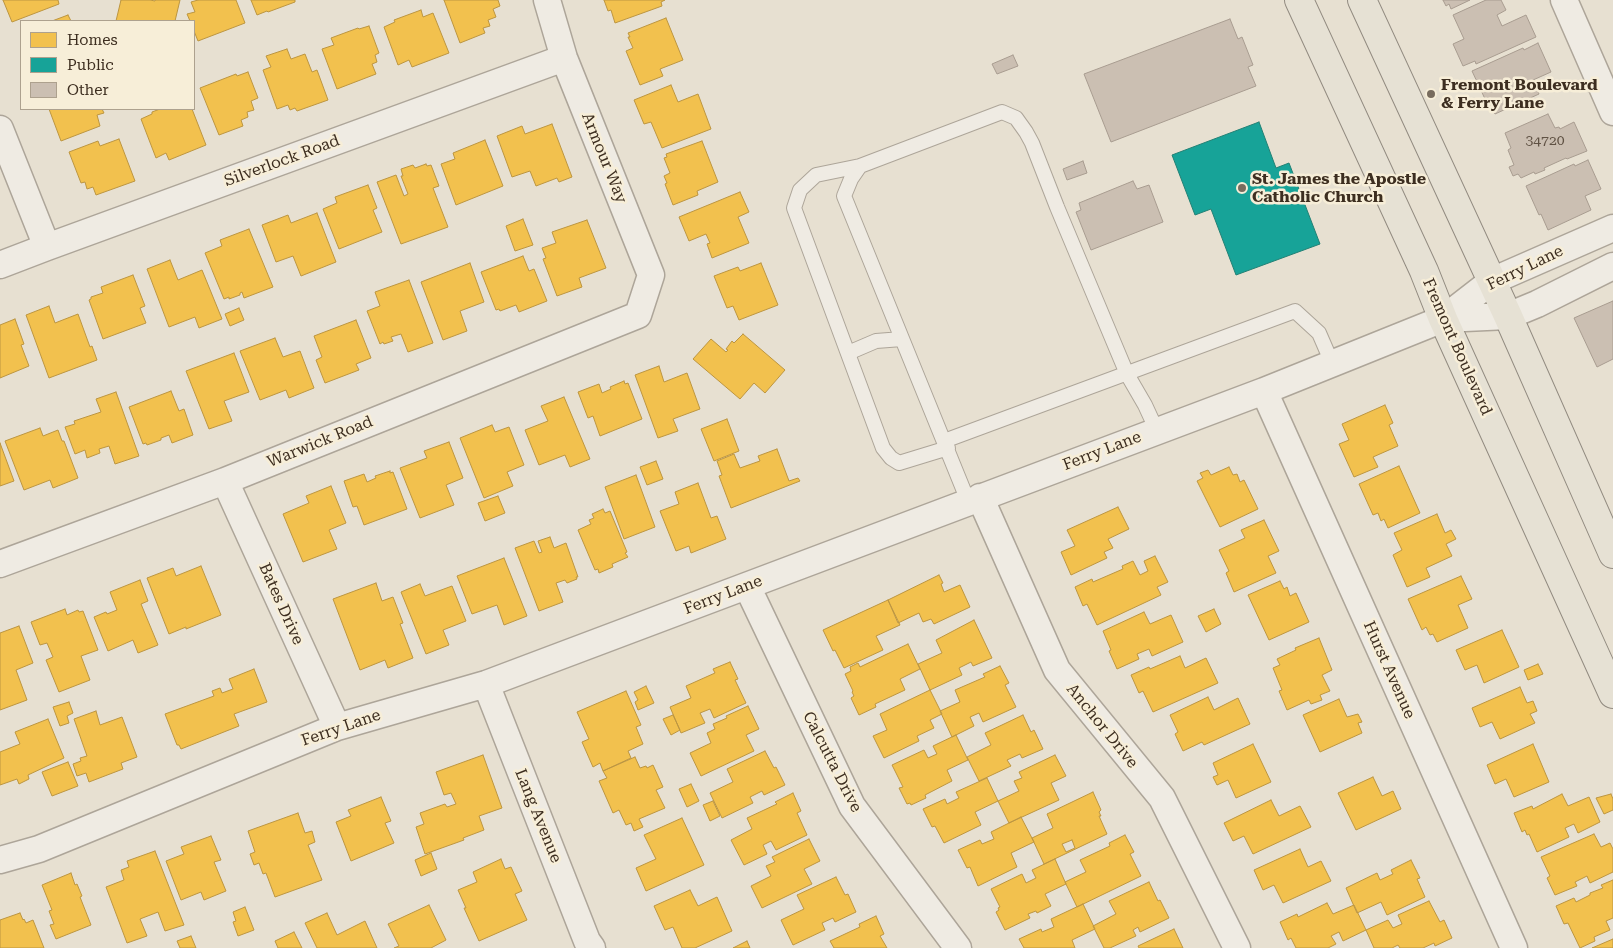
<!DOCTYPE html>
<style>
body{margin:0}
#map{position:relative;width:1613px;height:948px;overflow:hidden;background:#e7e0d1;font-family:"Roboto Serif",serif}
canvas{display:block}
.legend{position:absolute;left:20px;top:20px;width:175px;height:90px;box-sizing:border-box;background:#f7eed8;border:1px solid #ada18e;margin:0;padding:6px 9px;list-style:none;font-size:15px;color:#3d2e20}
.legend li{display:flex;align-items:center;gap:10px;height:25px}
.legend b{width:25px;border:1px solid #ada18e}
</style>
<div id="map">
<canvas width="1613" height="948"></canvas>
<ul class="legend">
<li><b style="height:14px;background:#f2c14e"></b>Homes</li>
<li><b style="height:14px;background:#17a398"></b>Public</li>
<li><b style="height:14px;background:#cbbfb2"></b>Other</li>
</ul>
</div>
<script>
const c = document.querySelector('canvas').getContext('2d');
c.lineJoin = 'round';
function fillPath(path, color) { c.fillStyle = color; c.fill(path, 'evenodd'); }
const poly = rows => new Path2D(rows.map(r => 'M' + r).join(''));
function trace(path, color, width, dash) { c.strokeStyle = color; c.lineWidth = width; c.lineCap = dash ? 'butt' : 'round'; c.setLineDash(dash || []); c.stroke(path); }
function drawText(font, color, halo, rows, align = 'center') {
  c.font = font + ' "Roboto Serif",serif'; c.lineWidth = 5; c.setLineDash([]); c.textBaseline = 'middle'; c.strokeStyle = halo; c.fillStyle = color; for (const [text, x, y, turn = 0] of rows) {
    c.save(); c.translate(x, y); c.rotate((+turn || 0) * Math.PI / 180); c.textAlign = isNaN(turn) ? turn : align; if (halo) c.strokeText(text, 0, 0); c.fillText(text, 0, 0); c.restore();
  }
}
const homes = poly([
 [3,0,58,0,59,4,12,22,3,0],
 [121,0,150,0,155,1,155,0,180,0,175,21,116,21,121,0],
 [198,0,236,0,245,23,198,41,194,31,194,21,190,21,187,14,195,12,191,2,198,0],
 [251,0,295,0,295,2,268,12,267,11,257,15,251,0],
 [444,0,498,0,500,6,493,9,496,17,488,20,490,26,483,28,485,33,460,43,444,0],
 [604,0,665,0,661,2,662,6,615,23,611,10,608,11,604,0],
 [421,10,423,17,433,13,449,53,412,67,409,60,398,65,384,27,395,22,394,20,421,10],
 [68,15,71,21,52,21,68,15],
 [666,18,683,60,660,69,663,76,640,85,626,51,633,48,628,37,630,37,628,33,666,18],
 [369,26,379,53,375,55,377,62,372,64,376,74,337,89,322,49,334,45,331,38,358,28,359,29,369,26],
 [287,49,291,59,305,54,312,72,317,70,328,100,297,111,295,108,290,110,288,105,277,109,263,70,271,67,266,56,287,49],
 [248,72,258,98,251,101,254,110,247,112,248,117,241,120,243,126,219,135,200,88,236,74,237,76,248,72],
 [671,85,678,102,698,94,711,129,662,148,651,122,644,124,634,100,671,85],
 [49,109,102,109,104,113,97,115,100,126,61,141,49,109],
 [160,109,192,109,206,145,169,160,166,153,156,158,141,119,152,114,152,112,160,109],
 [552,124,572,177,559,182,557,178,536,186,530,171,512,177,497,136,522,126,525,134,552,124],
 [119,139,135,181,96,195,93,187,87,189,85,182,81,183,69,152,98,141,100,146,119,139],
 [485,140,503,186,456,205,441,164,455,159,453,153,485,140],
 [702,141,718,182,697,191,698,195,673,205,665,184,667,183,664,176,670,173,664,158,667,157,666,154,702,141],
 [426,164,427,166,431,165,439,186,433,188,448,227,401,244,377,182,396,175,404,196,408,194,401,176,403,176,401,169,413,165,415,168,426,164],
 [368,185,377,208,373,210,382,232,339,249,323,209,337,203,335,197,368,185],
 [740,192,749,212,738,217,749,243,712,258,707,244,710,243,706,234,689,241,679,217,740,192],
 [317,213,336,262,301,276,293,256,276,262,262,225,288,215,291,223,317,213],
 [523,219,533,245,515,251,506,226,523,219],
 [587,220,606,268,579,278,582,287,557,296,543,259,546,258,542,248,556,243,552,232,587,220],
 [249,229,273,287,244,298,242,292,240,293,240,295,229,299,229,297,224,299,205,253,222,246,220,240,249,229],
 [523,256,529,271,534,269,547,301,519,312,516,305,500,311,499,309,496,310,481,272,523,256],
 [170,260,178,280,202,270,222,319,199,328,195,317,169,327,147,269,170,260],
 [470,263,484,302,460,311,467,331,443,340,421,282,470,263],
 [761,263,778,305,739,320,733,306,727,308,714,276,738,267,740,271,761,263],
 [133,275,145,306,140,308,146,323,103,339,89,300,91,299,91,297,103,293,101,287,133,275],
 [409,280,433,343,408,352,401,334,391,337,393,341,384,344,383,342,380,344,367,311,380,306,375,292,409,280],
 [49,306,55,323,78,314,90,347,92,346,97,360,49,378,26,315,49,306],
 [239,308,244,320,230,326,225,314,239,308],
 [15,319,24,344,21,345,29,366,0,378,0,325,15,319],
 [356,320,371,358,356,364,359,370,325,383,316,360,322,357,314,336,356,320],
 [743,334,785,370,765,393,754,383,740,399,693,359,711,339,726,352,728,350,726,349,732,341,734,343,743,334],
 [275,338,283,357,300,351,314,388,289,398,286,390,260,400,240,351,275,338],
 [234,353,249,392,224,401,232,421,209,429,186,371,234,353],
 [659,366,664,382,687,373,700,409,673,419,678,431,658,438,635,375,659,366],
 [624,381,625,384,628,383,642,419,600,436,593,416,588,418,578,392,599,384,602,393,611,389,610,387,624,381],
 [171,391,179,411,184,409,193,435,172,443,169,435,161,438,161,440,147,445,146,443,143,444,129,407,171,391],
 [116,392,139,456,115,464,109,446,99,449,100,453,87,458,85,450,75,454,65,427,75,424,74,421,101,412,96,399,116,392],
 [564,397,590,459,570,467,565,455,539,465,525,430,548,421,541,406,564,397],
 [1385,405,1393,423,1389,425,1398,446,1373,457,1378,467,1354,477,1339,444,1349,440,1342,424,1385,405],
 [727,419,739,451,714,461,701,429,727,419],
 [492,425,495,432,509,427,524,465,507,472,513,486,484,498,460,438,492,425],
 [40,428,43,436,58,430,62,441,64,441,78,478,53,488,50,480,24,490,5,441,40,428],
 [449,442,463,478,446,485,454,505,420,518,400,468,427,458,424,451,449,442],
 [0,443,14,481,0,486,0,443],
 [777,449,789,481,798,478,800,481,731,508,719,476,722,475,717,461,734,454,740,468,760,461,758,456,777,449],
 [656,461,663,479,647,485,640,467,656,461],
 [1399,466,1420,513,1388,528,1384,519,1381,521,1378,513,1373,515,1359,484,1399,466],
 [1229,467,1233,475,1237,474,1240,482,1244,480,1258,509,1220,527,1197,481,1203,478,1200,473,1208,470,1211,475,1229,467],
 [390,471,390,473,393,472,407,509,364,525,357,506,353,507,344,481,364,474,367,482,376,478,375,476,390,471],
 [636,475,655,527,624,539,605,487,636,475],
 [698,483,711,518,717,516,726,539,691,553,689,546,676,551,660,511,679,504,675,492,698,483],
 [331,486,346,523,329,530,337,549,303,562,283,514,309,503,306,496,331,486],
 [498,496,505,513,485,521,478,503,498,496],
 [1118,507,1129,529,1108,539,1113,548,1104,552,1107,558,1071,575,1061,552,1075,546,1067,530,1118,507],
 [603,509,605,513,610,511,627,552,625,553,628,557,612,564,613,567,599,573,598,569,595,570,578,530,591,524,589,520,594,518,592,514,603,509],
 [1437,514,1445,533,1451,530,1456,539,1446,544,1452,556,1426,568,1430,577,1407,587,1393,555,1402,550,1394,533,1437,514],
 [1264,520,1279,551,1268,556,1276,573,1234,592,1226,573,1229,571,1219,550,1245,538,1241,530,1264,520],
 [550,537,554,548,566,543,578,577,576,577,577,579,567,583,565,580,556,583,563,602,539,611,515,548,534,541,539,553,542,552,538,541,550,537],
 [1155,556,1168,582,1157,587,1161,595,1097,625,1087,604,1083,606,1075,587,1092,579,1093,582,1123,569,1122,566,1133,561,1140,575,1148,571,1144,561,1155,556],
 [504,558,527,616,504,625,497,605,472,614,457,576,504,558],
 [201,566,221,615,186,629,186,627,169,634,147,578,173,568,176,576,201,566],
 [939,575,943,583,941,584,944,592,960,585,970,607,934,624,931,619,923,622,919,613,898,623,888,600,939,575],
 [1461,576,1472,599,1458,605,1468,628,1437,642,1433,634,1430,635,1426,627,1422,630,1408,599,1461,576],
 [140,580,148,601,141,604,158,645,138,653,133,640,108,651,94,617,106,612,107,614,117,610,110,592,140,580],
 [1280,581,1284,589,1287,587,1290,596,1296,593,1309,622,1269,640,1248,595,1280,581],
 [376,583,382,601,393,597,403,623,400,624,413,658,388,668,385,660,360,670,333,599,376,583],
 [420,584,425,596,452,586,466,621,443,630,449,645,426,654,401,592,420,584],
 [888,600,900,625,876,636,883,650,844,668,835,650,833,651,823,630,888,600],
 [65,609,67,615,78,610,79,612,83,611,98,650,81,656,90,680,59,692,46,660,53,657,47,643,40,645,31,622,65,609],
 [1214,609,1221,624,1206,632,1198,616,1214,609],
 [1144,612,1150,624,1171,615,1183,642,1152,656,1149,649,1137,654,1139,659,1117,669,1109,651,1111,650,1103,631,1144,612],
 [974,620,992,658,973,666,971,662,959,668,962,675,930,690,918,664,942,653,936,640,974,620],
 [19,626,33,663,16,670,27,700,0,710,0,633,19,626],
 [1502,630,1519,667,1484,683,1477,665,1465,670,1456,650,1502,630],
 [1319,638,1332,670,1322,675,1330,691,1320,695,1322,700,1311,704,1309,700,1287,710,1279,691,1282,690,1273,668,1280,665,1277,659,1296,650,1295,648,1319,638],
 [908,644,920,669,900,679,905,690,875,704,876,707,859,715,851,698,854,696,852,692,853,691,845,674,851,671,850,667,858,663,860,667,908,644],
 [1180,656,1185,668,1206,658,1218,683,1153,712,1143,691,1139,693,1131,675,1149,667,1150,669,1180,656],
 [730,662,738,679,735,680,746,703,714,718,710,709,700,713,705,723,681,733,670,707,691,698,686,686,715,673,713,669,730,662],
 [1538,664,1543,674,1528,680,1524,670,1538,664],
 [1000,666,1009,683,1005,685,1016,707,983,722,979,713,970,717,974,726,952,737,940,711,960,702,955,690,985,677,983,674,1000,666],
 [254,669,267,702,234,714,239,726,181,749,179,745,177,745,165,714,214,696,212,691,220,688,222,693,233,689,229,679,254,669],
 [646,686,654,703,638,710,635,702,638,700,634,692,646,686],
 [1520,687,1527,703,1533,701,1537,711,1530,714,1535,723,1500,739,1492,722,1480,727,1472,708,1520,687],
 [930,690,942,714,930,720,934,728,917,736,919,741,884,758,873,736,887,730,880,714,930,690],
 [626,691,641,725,636,727,643,744,628,751,631,758,603,771,600,763,593,767,582,742,589,739,577,712,626,691],
 [1208,697,1214,710,1238,698,1250,724,1204,745,1202,742,1183,751,1175,734,1178,732,1170,715,1208,697],
 [1339,699,1347,717,1358,714,1362,722,1358,723,1362,733,1320,752,1303,715,1339,699],
 [69,702,73,713,67,716,69,723,60,726,53,707,69,702],
 [748,706,759,729,746,735,754,751,701,776,690,753,711,743,707,733,715,729,713,724,727,718,726,716,748,706],
 [96,711,100,725,122,717,137,757,121,763,123,769,89,782,86,773,77,776,73,764,81,761,80,758,87,756,74,719,96,711],
 [673,715,680,730,671,735,663,719,673,715],
 [1023,715,1031,732,1034,730,1043,749,1022,758,1020,754,1007,760,1011,766,979,781,967,757,991,745,985,733,1023,715],
 [48,719,64,758,28,775,29,779,19,784,17,779,0,785,0,752,20,744,15,732,48,719],
 [956,735,968,760,947,770,952,781,925,795,926,798,911,805,910,803,907,804,899,788,903,787,892,765,924,750,928,758,937,754,933,746,956,735],
 [1253,744,1271,782,1236,798,1228,780,1217,785,1213,777,1218,775,1213,763,1253,744],
 [1533,744,1549,782,1514,797,1506,779,1495,784,1487,765,1533,744],
 [765,751,774,768,776,767,785,785,764,795,762,791,750,797,753,803,722,818,710,793,733,782,727,769,765,751],
 [483,755,502,808,479,816,484,830,463,838,464,840,425,854,416,827,424,824,420,813,445,804,447,807,456,804,451,793,444,795,436,772,483,755],
 [1055,755,1066,776,1051,783,1059,800,1009,823,998,801,1019,791,1014,781,1022,778,1019,772,1055,755],
 [635,757,640,768,646,766,647,768,653,765,663,787,656,790,665,808,639,819,643,827,634,831,631,823,626,825,619,810,613,813,599,781,607,778,603,771,635,757],
 [68,762,78,786,52,796,42,772,68,762],
 [1373,777,1382,796,1393,791,1401,809,1356,830,1338,793,1373,777],
 [987,778,998,801,975,812,981,825,944,843,935,826,932,827,923,809,945,799,947,804,959,798,956,792,987,778],
 [691,784,699,801,687,807,679,789,691,784],
 [1093,792,1101,810,1099,812,1101,816,1099,816,1107,834,1044,864,1032,838,1053,828,1047,814,1093,792],
 [1072,840,1075,848,1066,852,1062,844,1072,840],
 [793,793,801,811,797,813,807,835,776,850,771,841,763,845,767,854,744,865,731,840,752,829,747,818,777,804,775,802,793,793],
 [1562,794,1568,806,1589,797,1600,822,1578,833,1574,824,1565,828,1569,837,1537,852,1529,834,1527,835,1525,830,1522,832,1514,813,1532,806,1533,809,1562,794],
 [1611,794,1613,799,1613,810,1604,814,1596,798,1611,794],
 [381,797,391,821,385,823,394,843,351,861,336,822,351,816,348,810,381,797],
 [1271,800,1279,816,1300,806,1311,827,1253,854,1244,836,1233,841,1224,823,1271,800],
 [713,801,720,816,710,821,703,805,713,801],
 [298,813,305,833,312,831,315,842,308,845,322,880,275,897,266,873,263,874,259,863,254,865,250,854,255,852,248,831,298,813],
 [1021,817,1034,842,1011,853,1017,867,978,886,970,867,967,868,958,850,980,840,982,844,994,839,991,832,1021,817],
 [682,818,704,865,646,891,636,868,656,859,644,835,682,818],
 [1594,834,1601,847,1610,843,1613,849,1613,872,1590,883,1587,876,1575,882,1577,886,1555,895,1547,878,1550,876,1541,857,1594,834],
 [1125,835,1134,852,1130,854,1141,876,1077,907,1065,882,1086,872,1080,860,1110,846,1109,843,1125,835],
 [211,836,221,860,214,862,226,891,204,900,201,892,181,900,166,861,184,854,181,847,211,836],
 [809,839,820,861,804,869,812,884,762,908,751,886,771,876,766,866,775,862,772,857,809,839],
 [1300,849,1308,867,1321,861,1331,881,1283,903,1274,885,1263,890,1254,870,1300,849],
 [155,851,184,925,165,931,158,912,140,919,147,936,127,943,106,887,124,880,121,870,129,867,127,861,155,851],
 [431,853,437,869,421,876,415,860,431,853],
 [501,859,505,869,511,867,522,891,515,894,527,920,479,941,464,908,466,908,458,890,477,882,473,872,501,859],
 [1055,859,1066,884,1045,894,1051,906,1037,913,1036,911,1028,914,1030,918,1005,930,996,912,999,910,998,908,1000,907,991,889,1022,874,1026,883,1036,878,1032,870,1055,859],
 [1411,860,1420,878,1417,879,1425,897,1387,915,1381,902,1357,913,1346,888,1377,873,1380,880,1393,874,1391,870,1411,860],
 [71,873,75,885,77,884,82,896,80,897,91,925,56,939,50,925,54,924,49,911,52,910,42,885,71,873],
 [836,877,845,895,848,894,856,912,835,922,833,918,822,923,825,930,793,945,781,920,804,909,797,895,836,877],
 [1613,880,1613,918,1606,921,1610,930,1594,937,1595,941,1580,948,1568,923,1564,924,1556,906,1574,898,1576,902,1590,895,1590,893,1603,888,1601,885,1613,880],
 [1149,882,1158,901,1160,900,1169,918,1140,932,1138,927,1133,930,1136,936,1110,948,1104,948,1093,926,1116,914,1109,901,1149,882],
 [690,890,698,906,717,897,732,931,695,948,682,948,673,927,665,930,654,906,690,890],
 [1429,901,1440,922,1444,920,1452,938,1435,946,1434,943,1423,948,1400,948,1398,945,1392,948,1374,948,1366,930,1388,920,1393,928,1402,924,1398,915,1429,901],
 [1327,903,1333,914,1354,905,1366,930,1343,941,1339,932,1331,936,1336,944,1328,948,1296,948,1291,938,1288,940,1280,922,1297,914,1298,917,1327,903],
 [1083,904,1095,929,1072,940,1075,948,1024,948,1019,939,1041,929,1042,932,1054,927,1051,919,1083,904],
 [429,905,446,940,431,948,394,948,399,946,388,924,429,905],
 [245,907,254,930,238,936,233,922,236,921,233,912,245,907],
 [20,913,23,920,24,919,26,923,33,920,44,948,0,948,0,920,20,913],
 [327,913,337,935,365,921,377,948,317,948,305,923,327,913],
 [876,916,884,934,880,936,887,948,834,948,830,941,860,927,859,924,876,916],
 [1174,929,1183,948,1139,948,1138,946,1174,929],
 [294,932,302,948,278,948,275,941,294,932],
 [191,936,196,948,180,948,177,941,191,936],
 [1613,939,1613,948,1592,948,1613,939],
 [747,941,750,948,733,948,747,941]
]);
const public = poly([
 [1259,122,1276,168,1289,163,1320,244,1236,275,1211,209,1195,215,1172,155,1259,122]
]);
const building = poly([
 [1443,0,1470,0,1451,9,1449,4,1446,6,1443,0],
 [1486,0,1501,0,1506,10,1497,15,1502,26,1526,15,1536,37,1476,64,1475,61,1463,66,1453,44,1464,39,1453,15,1486,0],
 [1230,19,1238,39,1242,37,1253,65,1248,67,1256,86,1111,142,1084,74,1230,19],
 [1538,43,1551,72,1533,80,1539,94,1495,114,1488,98,1485,99,1472,71,1523,48,1524,50,1538,43],
 [1013,55,1018,66,997,74,992,64,1013,55],
 [1548,114,1555,128,1559,127,1560,129,1574,122,1587,151,1567,159,1566,158,1544,168,1545,170,1535,174,1534,172,1521,178,1518,174,1513,176,1509,167,1514,165,1508,150,1511,148,1505,133,1548,114],
 [1588,160,1601,189,1585,196,1591,210,1548,230,1541,214,1539,215,1526,186,1574,164,1575,166,1588,160],
 [1083,161,1087,173,1067,180,1063,169,1083,161],
 [1133,181,1137,189,1149,185,1163,222,1091,250,1076,212,1081,210,1079,203,1133,181],
 [1613,301,1613,359,1597,367,1574,318,1613,301]
]);
const lane = poly([
 [860,166,816,175,800,190,794,208,883,448,891,458,899,463,948,448],
 [848,353,876,341,902,339],
 [944,441,1295,311,1319,333,1332,363],
 [968,501,844,196,851,179,860,166,1002,112,1016,118,1026,132,1032,143,1057,207,1127,374,1145,405,1157,431]
]);
const street = poly([
 [1564,0,1613,112],
 [0,129,47,247],
 [0,265,47,247,564,58],
 [1443,319,1508,316,1537,304,1613,266],
 [1264,391,1514,948],
 [225,481,337,727],
 [980,497,1057,670,1162,798,1237,948],
 [0,564,225,481,638,315,651,275,564,58,547,0],
 [747,586,852,806,958,948],
 [486,684,587,941,592,948],
 [0,860,39,849,337,727,486,684,1264,391,1443,319,1492,281,1613,228]
]);
const primary = poly([
 [1299,0,1424,271,1443,319,1613,694],
 [1362,0,1508,316,1613,554]
]);
const markers = [
 [1431,94,5,"#786c5e"],
 [1242,188,5,"#786c5e"]
];
const numberNames = [
 ["34720",1545,141]
];
const poiNames = [
 ["Fremont Boulevard",1441,85],
 ["& Ferry Lane",1441,103],
 ["St. James the Apostle",1252,179],
 ["Catholic Church",1252,197]
];
const streetNames = [
 ["Armour Way",604,158,68],
 ["Silverlock Road",282,161,-20],
 ["Ferry Lane",1525,268,-26],
 ["Fremont Boulevard",1457,347,66],
 ["Warwick Road",320,442,-22],
 ["Ferry Lane",1102,451,-21],
 ["Ferry Lane",723,595,-21],
 ["Bates Drive",281,604,66],
 ["Hurst Avenue",1389,670,66],
 ["Anchor Drive",1102,726,51],
 ["Ferry Lane",341,728,-19],
 ["Calcutta Drive",832,762,63],
 ["Lang Avenue",538,816,68]
];
fillPath(homes, '#f2c14e');
trace(homes, '#bc9540', 1);
fillPath(public, '#17a398');
trace(public, '#228074', 1);
fillPath(building, '#cbbfb2');
trace(building, '#a89c90', 1);
trace(lane, '#ada599', 16);
trace(street, '#ada599', 29);
trace(primary, '#928b80', 30);
trace(lane, '#efebe3', 14);
trace(street, '#efebe3', 26);
trace(primary, '#e6e1d4', 28);
for (const [x, y, r, color] of markers) { const dot = new Path2D(); dot.arc(x, y, r, 0, 2 * Math.PI); c.fillStyle = color; c.fill(dot); trace(dot, '#f7eed8', 2); }
drawText('14px', '#605244', null, numberNames);
drawText('bold 16px', '#3d2e20', '#f7eed8', poiNames, 'left');
drawText('16px', '#3d2e20', '#f7eed8', streetNames);
</script>
